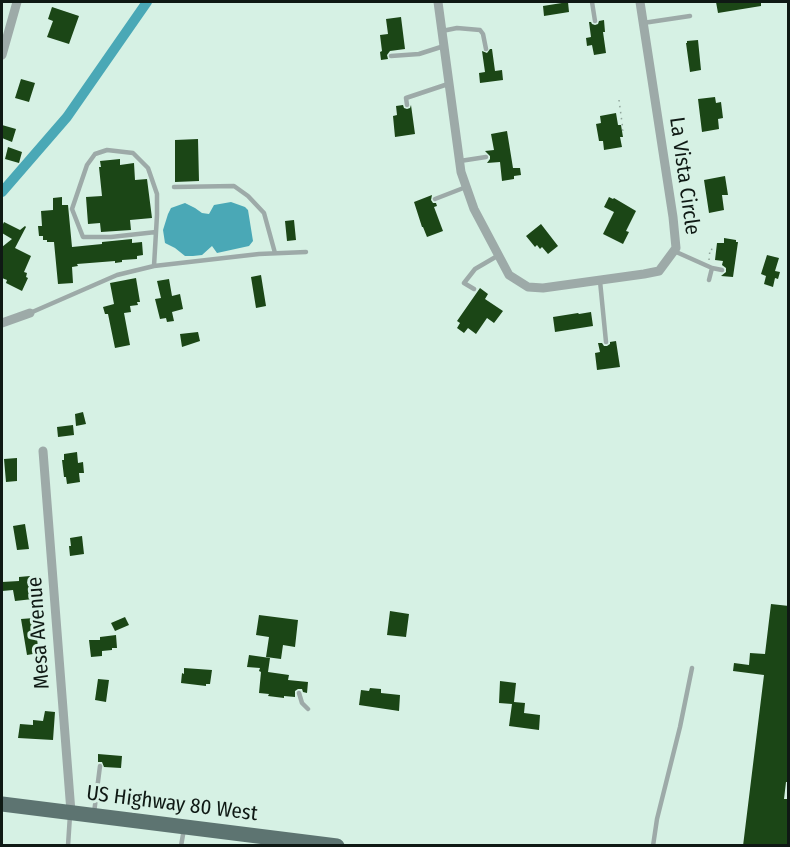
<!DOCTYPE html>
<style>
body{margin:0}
#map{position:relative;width:790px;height:847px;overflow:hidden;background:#d6f1e4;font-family:"Fira Sans Condensed",sans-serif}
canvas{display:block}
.frame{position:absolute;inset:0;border:3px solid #0f1914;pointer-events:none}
</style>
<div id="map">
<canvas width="790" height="847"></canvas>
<div class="frame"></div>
</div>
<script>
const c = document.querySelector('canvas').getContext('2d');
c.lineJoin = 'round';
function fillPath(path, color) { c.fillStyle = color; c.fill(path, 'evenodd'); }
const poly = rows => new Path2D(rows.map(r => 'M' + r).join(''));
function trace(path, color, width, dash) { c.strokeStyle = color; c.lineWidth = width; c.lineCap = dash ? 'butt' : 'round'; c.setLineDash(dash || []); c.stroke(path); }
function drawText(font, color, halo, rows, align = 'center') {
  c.font = font + ' "Fira Sans Condensed",sans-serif'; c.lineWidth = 6; c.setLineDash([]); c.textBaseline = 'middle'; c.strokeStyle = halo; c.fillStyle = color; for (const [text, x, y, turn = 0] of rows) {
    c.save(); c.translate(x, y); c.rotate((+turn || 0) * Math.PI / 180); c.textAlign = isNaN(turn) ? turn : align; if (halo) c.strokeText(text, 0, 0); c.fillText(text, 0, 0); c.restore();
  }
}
const water = poly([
 [231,202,245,207,248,210,253,241,249,246,217,253,212,246,202,255,193,256,185,256,175,248,165,243,163,230,168,214,171,208,185,203,195,208,202,213,209,214,214,205]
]);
const canal = poly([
 [2,192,67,117,147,2]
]);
const building = poly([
 [568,2,569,12,544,16,543,6],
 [716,2,761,2,761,6,718,13],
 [52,7,79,16,69,44,47,37,53,21,48,19],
 [401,17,405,49,390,51,387,55,388,59,381,60,380,52,382,51,380,35,388,34,386,19],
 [604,20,605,32,603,32,606,53,594,55,592,45,587,46,586,38,591,37,589,22,591,22,592,24,595,25,598,24,599,21],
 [698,40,701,70,690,72,686,43,687,43,687,41],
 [490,49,492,49,495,71,502,70,503,80,480,83,479,73,485,72,482,51,487,53],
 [21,79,35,83,29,102,15,98],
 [715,97,716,103,721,102,723,118,718,119,719,129,702,132,698,99],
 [403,105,404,108,407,109,410,108,411,105,415,134,395,137,393,116,397,115,396,106],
 [616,113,618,125,621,125,623,137,620,137,622,147,604,150,603,141,599,141,596,124,601,123,600,116],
 [2,125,16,129,12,142,2,138],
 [507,131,513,168,520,168,521,175,514,176,514,179,502,181,500,162,487,163,490,159,490,156,485,151,494,150,491,134],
 [198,139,199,181,175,182,175,140],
 [8,147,22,152,19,163,5,159],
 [120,159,120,165,134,163,135,180,147,179,152,218,130,220,131,230,101,232,100,223,88,224,86,197,102,196,99,167,101,167,100,161],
 [725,176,728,195,722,195,724,210,709,213,704,180],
 [432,195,431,200,433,203,436,203,437,206,434,207,443,231,427,237,423,227,422,227,414,202],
 [62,197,62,205,68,205,72,247,102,244,102,242,132,239,132,243,142,242,143,255,137,256,137,259,122,260,122,262,115,263,115,261,77,264,78,266,72,267,73,283,58,284,54,242,47,242,47,240,43,240,43,236,39,236,38,226,42,226,41,211,53,210,53,198],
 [609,197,613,199,614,198,636,211,626,231,629,232,623,244,603,234,614,212,604,207],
 [294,220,296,240,287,241,285,221],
 [4,222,20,230,25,226,26,227,15,248,31,256,24,272,27,273,26,277,28,278,22,291,6,283,7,280,2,278,2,247,12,239,2,233,2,226],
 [541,224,558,246,548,254,542,247,540,249,537,245,535,247,526,236],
 [724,238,736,240,736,242,738,242,733,277,721,276,726,272,726,268,722,265,723,261,715,260,717,243,724,243],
 [767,255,779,258,775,271,780,272,778,279,775,278,773,287,764,284,766,276,761,274],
 [261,275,266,306,256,308,251,277],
 [136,278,140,302,137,302,138,305,130,306,131,312,124,313,130,345,115,348,108,314,105,314,103,307,114,304,110,283],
 [169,279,172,296,180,294,183,309,172,312,174,321,167,322,166,318,160,319,155,299,161,298,157,281],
 [480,288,488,294,485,299,503,311,494,323,487,318,476,334,468,328,464,333,457,328,460,323,457,321],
 [591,312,593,326,555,332,553,317,578,313,579,314],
 [198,332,200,341,182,347,180,334],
 [616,341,620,367,597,370,595,353,600,352,598,343,602,343,604,346,607,346,610,344,610,342],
 [83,412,86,424,76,426,75,414],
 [73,425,74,435,58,437,57,427],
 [77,452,78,463,83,462,84,473,79,473,80,482,67,484,66,477,64,477,62,460,64,460,64,454],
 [17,458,17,481,6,482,4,459],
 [25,524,29,549,17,550,13,526],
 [82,536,84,554,70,556,69,546,71,546,70,538],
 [30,576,33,599,15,601,13,590,2,591,2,582,19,581,19,577],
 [771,604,789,606,789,776,788,782,786,782,784,799,789,799,789,845,778,844,778,846,743,846,764,675,733,671,734,663,749,665,750,653,765,654],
 [390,611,409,614,406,637,387,635],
 [259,615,298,620,295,647,283,645,281,659,266,657,269,637,256,635],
 [125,617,129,625,115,631,111,623],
 [34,618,39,653,27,655,21,619],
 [116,635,117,648,112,648,112,650,102,651,102,656,91,657,89,640,100,640,100,637],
 [249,655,270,658,268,672,289,675,288,680,308,682,307,693,303,692,302,689,298,689,295,691,295,697,284,696,284,698,268,696,269,694,259,693,261,672,259,671,260,668,247,667],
 [184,668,212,670,210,684,206,684,206,686,181,683,182,673,184,674],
 [98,679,109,680,106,702,95,700],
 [500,681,516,683,514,702,525,703,524,713,540,715,539,730,509,726,512,704,499,703],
 [370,688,381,689,381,693,400,695,399,711,359,705,361,690,369,691],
 [45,711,55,712,53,740,18,738,20,724,33,725,33,720,43,721],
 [98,754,122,756,121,768,104,767,102,762,98,762]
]);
const path = poly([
 [619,100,623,130,622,130],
 [709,260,710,249,716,250]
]);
const service = poly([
 [592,2,595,21],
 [643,23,690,16],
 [442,31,457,28,480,30,483,34,486,49],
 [391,56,419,54,444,46],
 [407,105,406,98,448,84],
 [460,161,486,157],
 [174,187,234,186,248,196,264,213,275,253],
 [435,199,466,187],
 [674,251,712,268,709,280],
 [154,266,157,215,157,194,148,168,133,153,107,150,95,154,87,165,72,209,83,237,111,237,156,232],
 [712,268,722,270],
 [600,281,606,342],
 [474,289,464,283,475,269,499,255],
 [30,313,117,275,154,266,259,254,306,252],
 [299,693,302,703,308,709],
 [94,813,100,766],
 [68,846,70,815],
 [181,846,184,829],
 [653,846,657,819,680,727,692,668]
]);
const minor = poly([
 [438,2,461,172,474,209,509,275,528,287,543,288,644,274,659,271,676,248,673,217,640,2],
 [2,55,17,2],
 [2,323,30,313],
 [43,451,71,812]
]);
const primary = poly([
 [2,804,337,846]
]);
const streetNames = [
 ["La Vista Circle",684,176,82],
 ["Mesa Avenue",39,633,-94],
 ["US Highway 80 West",172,804,7]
];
fillPath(water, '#4aa8b6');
trace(canal, '#4aa8b6', 10);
fillPath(building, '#1b4616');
trace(path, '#91a69c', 1.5, [1.5, 4.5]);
trace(service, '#9daaa8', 4.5);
trace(minor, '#9daaa8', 9);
trace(primary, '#5d7471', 15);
drawText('21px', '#0f1914', '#d6f1e4', streetNames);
</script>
